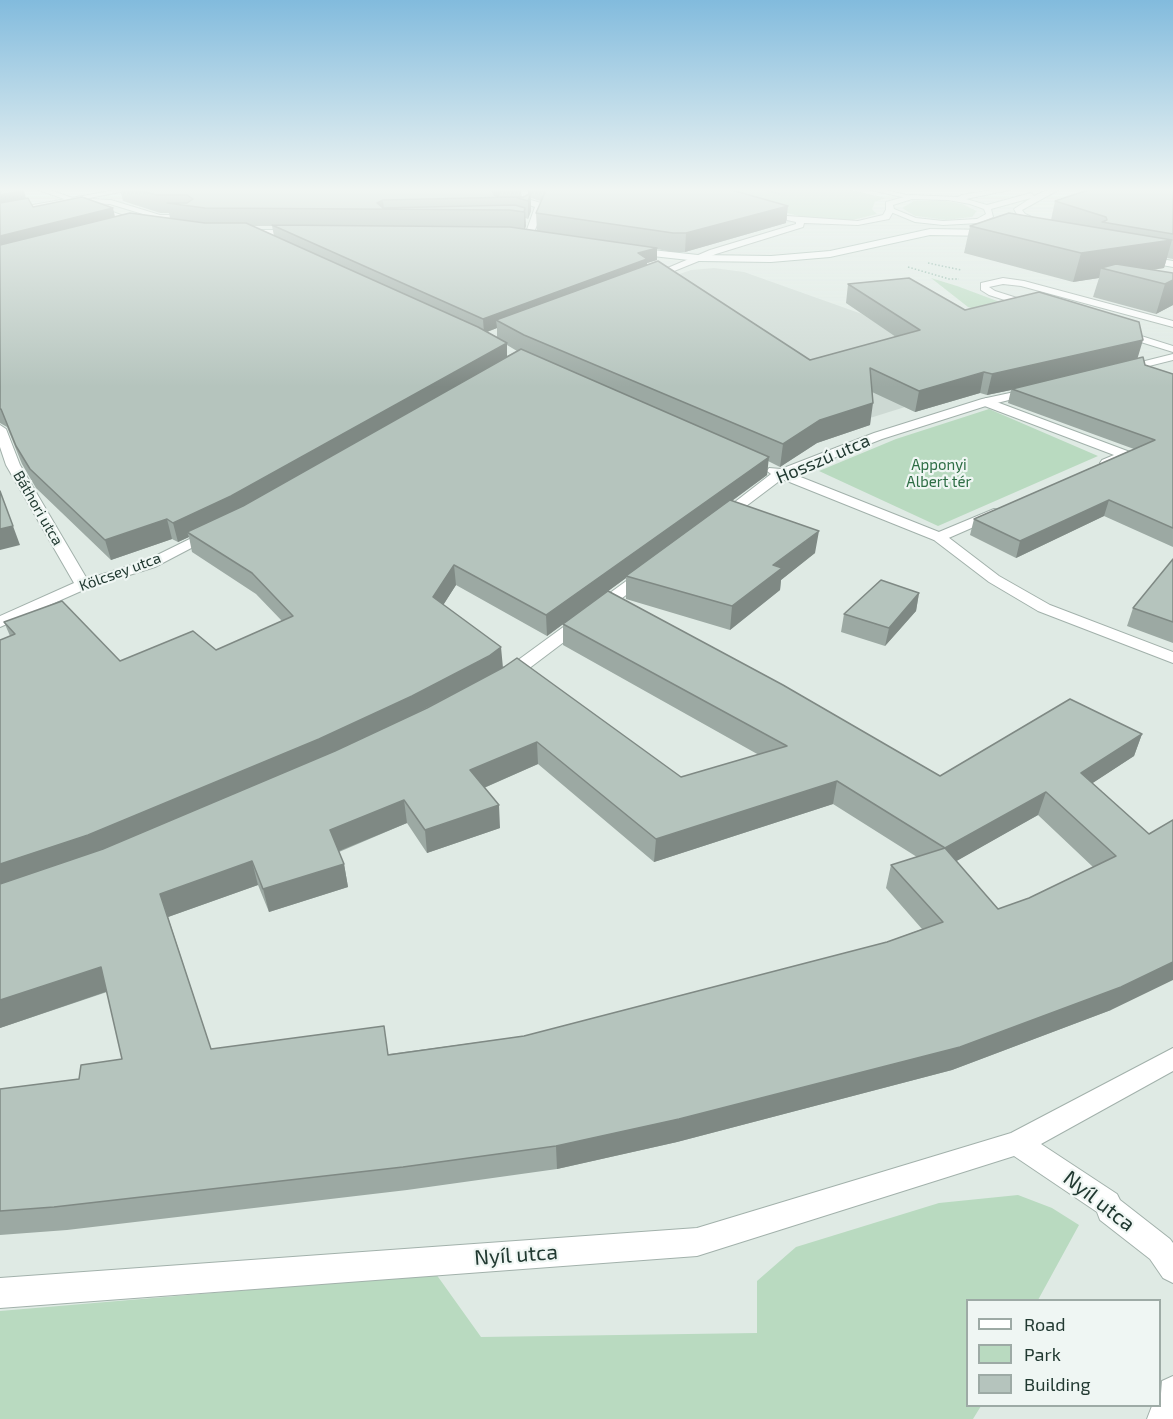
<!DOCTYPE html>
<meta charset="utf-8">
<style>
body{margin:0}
#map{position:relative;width:1173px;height:1419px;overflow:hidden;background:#dfeae4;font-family:"Exo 2",sans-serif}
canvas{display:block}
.legend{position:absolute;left:966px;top:1299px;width:195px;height:108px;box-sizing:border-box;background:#eff6f3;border:2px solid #9daaa5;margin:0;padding:8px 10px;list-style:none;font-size:18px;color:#213931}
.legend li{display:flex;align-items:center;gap:12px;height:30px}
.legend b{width:30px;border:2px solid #9daaa5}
</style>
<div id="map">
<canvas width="1173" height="1419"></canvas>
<ul class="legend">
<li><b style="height:8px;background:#fff"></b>Road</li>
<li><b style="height:16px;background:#b9dac0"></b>Park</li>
<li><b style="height:16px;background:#b5c4bd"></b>Building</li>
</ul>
</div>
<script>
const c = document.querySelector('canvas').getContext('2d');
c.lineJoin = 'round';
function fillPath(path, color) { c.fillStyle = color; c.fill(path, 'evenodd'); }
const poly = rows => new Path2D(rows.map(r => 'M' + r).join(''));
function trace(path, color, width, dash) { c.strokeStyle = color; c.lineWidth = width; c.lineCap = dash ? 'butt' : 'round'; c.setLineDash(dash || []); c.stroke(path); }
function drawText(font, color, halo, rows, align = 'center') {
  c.font = font + ' "Exo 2",sans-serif'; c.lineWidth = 4.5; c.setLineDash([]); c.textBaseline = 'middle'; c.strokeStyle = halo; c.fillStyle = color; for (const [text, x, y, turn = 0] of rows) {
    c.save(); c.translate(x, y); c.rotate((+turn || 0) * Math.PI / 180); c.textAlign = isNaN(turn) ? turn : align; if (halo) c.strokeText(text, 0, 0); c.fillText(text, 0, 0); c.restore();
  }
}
const built = poly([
 [714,268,744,272,862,314,896,336,918,335,956,400,915,412,905,407,870,418,651,284,691,270]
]);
const green = poly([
 [697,189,847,189,886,198,875,202,872,209,877,214,853,220,817,221],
 [942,200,962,204,977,211,972,217,946,220,915,216,902,208,914,201],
 [931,278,957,286,1024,311,997,317,968,307],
 [989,409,1098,456,938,526,819,471,896,439],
 [1018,1195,1052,1208,1079,1225,1038,1300,968,1300,968,1406,981,1406,973,1419,0,1419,0,1311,436,1274,481,1337,757,1333,757,1281,796,1247,939,1203]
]);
const path = poly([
 [761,189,780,194],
 [928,263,961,270],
 [908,267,949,279,959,279]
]);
const lane = poly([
 [70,198,111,200,160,215,190,215,194,217,190,219,159,219,110,204,67,202,66,200,70,198],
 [986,398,1130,452,1131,455,1112,466,1102,466,1100,463,1102,460,1114,455,982,405,980,402,986,398],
 [994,509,999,510,1001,513,999,516,944,540,934,540,932,537,934,534,994,509]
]);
const street = poly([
 [121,189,136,189,0,215,0,211,121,189],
 [483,189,494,189,541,203,544,208,532,237,525,235,535,207,483,189],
 [867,189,881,189,915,197,911,199,867,189],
 [887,208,894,210,889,219,858,225,804,223,803,227,716,254,652,280,644,278,710,250,796,224,796,222,787,220,787,216,858,221,883,215,887,208],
 [1003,278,1024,281,1173,321,1173,327,1021,286,1003,284,989,287,995,291,1036,304,1036,308,1030,308,989,295,981,290,981,283,1003,278],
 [1119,329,1173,346,1173,352,1115,334,1115,330,1119,329],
 [1173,354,1173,360,1121,373,1115,370,1117,368,1173,354],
 [1033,388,1039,391,1037,393,989,405,882,439,793,474,944,534,999,576,1050,605,1173,652,1173,663,1038,611,989,582,934,540,782,479,725,522,720,523,713,519,771,474,767,471,769,468,781,469,874,433,982,399,1033,388],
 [0,425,6,429,20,465,87,579,145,561,206,531,211,530,218,534,155,567,88,588,0,627,0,616,74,583,6,465,0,447,0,425],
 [645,569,653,574,650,577,511,682,499,682,496,678,499,674,640,571,645,569],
 [1173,1048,1173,1071,1041,1144,1117,1194,1120,1200,1170,1239,1173,1243,1173,1283,1163,1278,1150,1259,1100,1220,1097,1212,1014,1156,697,1256,0,1308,0,1278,697,1228,1011,1133,1173,1048],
 [1173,1376,1173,1419,1147,1419,1152,1406,1160,1406,1162,1381,1173,1376]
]);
const secondary = poly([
 [36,189,47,189,144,223,137,225,36,189],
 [998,189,1014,189,966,199,987,205,1031,193,1034,196,1050,189,1060,189,1022,210,1025,214,1047,224,1047,228,1041,228,1019,218,1014,209,1031,198,991,209,993,217,979,223,943,225,915,222,886,210,886,202,911,195,958,197,962,195,998,189],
 [912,199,948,200,970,204,984,209,986,214,977,219,943,221,916,218,894,209,893,205,912,199],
 [930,229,993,230,997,233,993,236,930,235,830,257,771,262,698,261,634,254,630,251,634,248,698,255,771,256,830,251,930,229],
 [239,230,298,230,302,233,298,236,242,235,239,234,239,230],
 [1143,256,1173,261,1173,267,1140,261,1140,257,1143,256]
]);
const wall = poly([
 [0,189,24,191,26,199,33,207,115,216,170,218,169,213,160,213,123,201,120,189,743,189,735,191,786,223,685,252,672,252,657,249,657,260,647,263,647,265,810,360,896,337,846,303,848,284,965,310,1137,358,1145,365,1173,374,1173,547,1104,516,1016,558,970,535,974,519,1134,449,1008,403,1011,390,987,395,980,393,915,412,872,392,870,425,817,443,780,467,768,461,767,475,732,501,815,553,781,580,780,590,730,630,626,599,626,578,608,591,940,776,1142,734,1134,756,1092,783,1149,834,1111,1010,952,1070,677,1142,557,1169,407,1190,67,1230,0,1235,0,1089,79,1079,122,1059,107,992,0,1028,0,640,10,636,4,622,120,661,216,650,282,621,256,594,192,552,189,537,178,542,172,539,111,560,36,488,22,464,7,427,0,423],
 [528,189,528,195,522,197,521,190],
 [531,198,541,201,536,213,537,231,525,229,526,226,525,218,528,219,531,211],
 [252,226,272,226,274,236],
 [497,328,497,337,487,332],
 [507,345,517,351,507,356],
 [456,585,547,636,563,624,563,645,759,755,681,777,503,668,443,605],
 [538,764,654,862,833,804,917,857,891,865,886,888,922,929,887,942,524,1036,389,1054,211,1049,168,917,258,885,269,912,348,887,344,864,339,852,407,823,427,853,500,828,484,788],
 [1038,815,1093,867,1029,898,998,909,956,861],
 [1087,189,1173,189,1173,259,1167,258,1164,268,1152,270,1173,273,1173,305,1156,314,1093,297,1099,278,1073,282,964,253,970,226,1051,220,1055,201,1087,190],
 [1173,559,1173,643,1127,626,1133,608],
 [919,593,916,611,885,646,841,632,844,614]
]);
const shadedWall = poly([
 [498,189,499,198,493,198,493,192],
 [720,189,743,189,720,195],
 [24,191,27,204,0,209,0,195],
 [531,193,531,211,528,219,528,201],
 [383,200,384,209,377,203],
 [788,206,786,223,685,252,686,233],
 [113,208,116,221,0,251,0,236],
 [525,208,526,226,524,230,524,212],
 [1172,240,1164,268,1125,274,1101,268,1099,278,1073,282,1081,253],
 [657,248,657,260,647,263,647,271,496,320,497,328,484,333,483,319,638,253],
 [1173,280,1173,305,1156,314,1165,284],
 [1143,340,1137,360,1012,389,1011,390,987,395,992,374],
 [507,343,507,359,235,515,187,532,189,537,178,542,173,523],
 [984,372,980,393,915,412,919,391],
 [873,403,870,425,817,443,780,467,783,444,820,420],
 [769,457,767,475,628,577,626,576,626,578,547,636,546,615],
 [1109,500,1104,516,1016,558,1020,541],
 [167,519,172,539,111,560,105,540],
 [13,526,20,545,0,550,0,529],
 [819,531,815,553,781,580,780,590,730,630,732,606,773,565],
 [454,565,456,585,435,618,433,597],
 [919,593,916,611,885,646,889,628],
 [501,647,503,668,323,761,0,891,0,864],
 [1142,734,1134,756,1073,796,1081,773],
 [537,742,538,764,472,793,470,770],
 [837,781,833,804,654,862,656,839],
 [1046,792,1038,815,939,871,945,848],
 [404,800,407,823,334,853,330,830],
 [499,805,500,828,427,853,425,830],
 [252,861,258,885,168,917,160,894],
 [344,864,348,887,269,912,263,889],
 [1173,962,1173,980,1111,1010,952,1070,677,1142,557,1169,556,1146],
 [101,967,111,990,0,1028,0,1000]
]);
const building = poly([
 [0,189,22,189,24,191,0,195,0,189],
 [134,189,498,189,493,192,494,195,499,197,523,197,531,193,528,201,515,197,383,200,377,203,383,208,515,205,525,208,524,212,510,210,205,208,167,203,187,203,193,199,187,195,157,195,134,189],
 [545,189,728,189,788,206,686,233,673,233,536,213,546,190,545,189],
 [1091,189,1173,189,1173,234,1102,222,1107,220,1106,217,1055,201,1091,189],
 [82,197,113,208,0,236,0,203,28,198,33,207,82,197],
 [130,213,205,223,246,223,478,327,507,343,231,496,173,523,167,519,105,540,30,469,16,446,1,409,0,409,0,245,130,213],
 [1009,213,1172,240,1081,253,970,226,1009,213],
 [272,225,510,227,657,248,638,253,647,259,483,319,272,225],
 [658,261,810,360,920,330,848,284,909,278,965,310,1039,292,1139,322,1143,340,992,374,984,372,919,391,870,368,873,403,820,420,783,444,524,335,496,320,658,261],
 [1116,264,1173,273,1173,280,1165,284,1101,268,1116,264],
 [521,349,769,457,546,615,454,565,433,597,501,647,489,656,412,696,319,739,88,835,0,864,0,640,15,634,4,622,62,601,120,661,193,631,216,650,293,616,252,573,187,532,243,506,521,349],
 [1143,357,1145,365,1173,374,1173,528,1109,500,1020,541,974,519,1155,440,1012,389,1143,357],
 [0,491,13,526,0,529,0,491],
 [730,500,819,531,773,565,782,568,732,606,626,576,730,500],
 [1173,559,1173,622,1133,608,1173,559],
 [881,580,919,593,889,628,844,614,881,580],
 [608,591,783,685,940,776,1070,699,1142,734,1081,773,1149,834,1173,820,1173,962,1121,987,960,1047,679,1119,556,1146,403,1167,54,1207,0,1211,0,1089,79,1079,81,1065,122,1059,101,967,0,1000,0,884,103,849,335,751,427,708,504,667,517,658,681,777,787,746,563,624,608,591],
 [537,742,656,839,837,781,945,848,891,865,943,922,887,942,524,1036,388,1055,384,1026,211,1049,160,894,252,861,263,889,344,864,330,830,404,800,425,830,499,805,470,770,537,742],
 [1046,792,1116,856,1029,898,998,909,945,848,1046,792]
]);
const farParknames = [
 ["Apponyi",939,465],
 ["Albert tér",939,482]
];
const farStreetnames = [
 ["Báthori utca",38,508,60],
 ["Kölcsey utca",120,572,-20]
];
const streetNames = [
 ["Hosszú utca",823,459,-23]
];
const nearStreetnames = [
 ["Nyíl utca",1099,1201,38],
 ["Nyíl utca",516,1255,-4]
];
fillPath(built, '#cdd9d3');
fillPath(green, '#b9dac0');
trace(lane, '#a2b1ab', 2);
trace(street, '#a2b1ab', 2);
trace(secondary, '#9fb5ac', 2);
trace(path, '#81ac9d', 1.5, [1.5, 2]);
fillPath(lane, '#fff');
fillPath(street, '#fff');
fillPath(secondary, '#fff');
fillPath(wall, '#9ca9a3');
fillPath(shadedWall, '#7f8984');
fillPath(building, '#b5c4bd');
trace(building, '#7f8984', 1.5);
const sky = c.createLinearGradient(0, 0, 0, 387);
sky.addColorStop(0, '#82bbdd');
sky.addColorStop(0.49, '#f1f6f3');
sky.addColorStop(1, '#f1f6f300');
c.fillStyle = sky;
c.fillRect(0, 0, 1173, 387);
drawText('15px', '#2d6d44', '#eff6f3', farParknames);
drawText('15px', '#213931', '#eff6f3', farStreetnames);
drawText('18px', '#213931', '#eff6f3', streetNames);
drawText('21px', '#213931', '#eff6f3', nearStreetnames);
</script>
